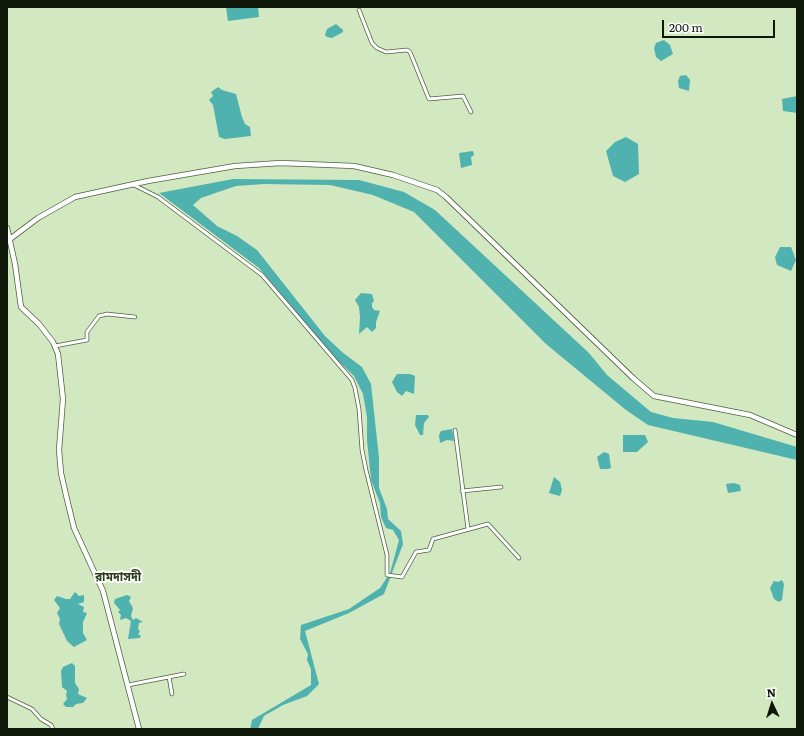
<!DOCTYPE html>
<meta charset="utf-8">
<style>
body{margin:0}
#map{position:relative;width:804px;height:736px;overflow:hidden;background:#d2e8c1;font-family:Literata,serif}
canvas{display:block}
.frame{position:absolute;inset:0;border:8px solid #0f1709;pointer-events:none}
.north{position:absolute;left:752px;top:684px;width:40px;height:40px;-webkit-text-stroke:3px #fff;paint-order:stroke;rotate:356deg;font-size:11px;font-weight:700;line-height:16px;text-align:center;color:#0f1709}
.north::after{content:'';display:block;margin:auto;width:14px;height:18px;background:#0f1709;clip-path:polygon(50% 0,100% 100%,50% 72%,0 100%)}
.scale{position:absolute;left:662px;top:20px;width:113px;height:18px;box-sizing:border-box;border:2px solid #0f1709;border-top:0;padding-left:5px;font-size:12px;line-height:14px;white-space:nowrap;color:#0f1709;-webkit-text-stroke:3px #fff;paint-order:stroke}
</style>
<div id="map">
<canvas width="804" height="736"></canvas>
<div class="frame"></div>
<div class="north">N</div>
<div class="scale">200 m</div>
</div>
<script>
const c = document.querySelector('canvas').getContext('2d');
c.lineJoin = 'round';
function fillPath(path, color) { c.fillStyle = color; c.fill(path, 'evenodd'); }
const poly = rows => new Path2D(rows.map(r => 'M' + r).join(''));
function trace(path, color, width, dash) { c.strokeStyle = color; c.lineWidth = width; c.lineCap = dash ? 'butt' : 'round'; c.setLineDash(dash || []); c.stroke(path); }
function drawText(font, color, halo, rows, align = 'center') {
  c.font = font + ' Literata,"Noto Sans Bengali",serif'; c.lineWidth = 4; c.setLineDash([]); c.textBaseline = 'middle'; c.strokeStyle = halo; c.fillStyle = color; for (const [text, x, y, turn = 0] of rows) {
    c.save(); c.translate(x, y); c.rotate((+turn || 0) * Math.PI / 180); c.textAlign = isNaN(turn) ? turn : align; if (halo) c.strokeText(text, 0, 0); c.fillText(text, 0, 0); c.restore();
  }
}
const water = poly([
 [226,7,258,7,259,17,228,21],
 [336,24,343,30,343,32,332,38,327,37,325,35,327,29],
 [664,40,670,45,673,54,661,61,656,57,654,48,656,43],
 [686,75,690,80,689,91,679,88,678,81,680,76],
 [218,87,222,90,236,94,242,117,245,124,250,127,251,136,225,139,219,137,213,105,209,100,213,96,211,92],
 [797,96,797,113,783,111,782,99],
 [626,137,638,144,639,174,625,182,613,176,606,151,615,142],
 [473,151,474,155,471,157,472,165,461,168,459,153],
 [233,179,359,180,404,192,435,210,589,353,607,375,651,412,673,418,713,422,797,447,797,460,648,425,626,410,546,344,414,212,373,195,330,185,264,184,236,186,201,198,193,205,217,226,237,236,257,250,325,336,342,352,362,367,371,384,379,458,379,488,387,509,388,519,401,531,403,544,384,594,349,613,305,631,319,684,307,696,283,705,264,716,258,729,250,729,252,720,311,685,311,669,307,660,308,654,300,639,301,625,349,609,380,588,390,573,399,540,393,530,386,528,381,517,380,503,371,480,367,440,367,417,363,394,354,376,336,359,259,268,159,193],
 [780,247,791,247,796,260,791,271,777,265,775,257],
 [361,293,372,294,374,301,372,303,372,307,374,310,380,311,376,322,376,328,372,332,367,327,359,334,360,317,359,307,355,300],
 [397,374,410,374,415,376,414,394,406,391,402,396,397,392,392,382],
 [416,415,428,415,429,417,424,423,423,435,420,435,415,425],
 [452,429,454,441,447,440,440,443,439,435,441,431],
 [623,435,645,435,648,442,637,452,623,452],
 [604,452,609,454,611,468,607,469,600,469,597,457],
 [554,477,560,482,562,490,560,496,549,493],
 [734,483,740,485,741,491,728,493,726,484],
 [782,580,784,584,782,600,779,602,774,599,770,588,774,581,778,582],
 [75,592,79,596,84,595,84,602,78,604,84,607,83,612,87,613,83,622,83,633,87,640,74,647,67,641,59,624,60,619,57,613,60,608,54,600,57,596,66,599,70,599],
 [127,595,131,597,129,601,133,608,131,616,133,620,136,618,143,622,139,623,138,629,140,631,138,635,141,635,140,638,128,639,131,621,126,618,120,620,121,615,118,612,120,610,114,603,115,599],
 [72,663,75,666,75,683,79,689,78,694,87,698,83,703,76,704,73,707,66,707,63,704,67,699,66,695,67,691,62,687,61,671,63,667]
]);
const minor = poly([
 [359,10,372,43,377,48,386,52,407,50,410,52,429,99,463,96,471,112],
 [134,185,158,197,262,275,352,380,355,388,359,409,362,450,366,470,387,555,387,575,402,577,416,552,429,550,433,539,488,524,519,558],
 [55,346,87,340,87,332,99,316,107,314,135,317],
 [455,430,468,529],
 [462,491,501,487],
 [169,677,172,694],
 [128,685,184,674],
 [7,697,32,709,41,719,51,725,53,729]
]);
const secondary = poly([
 [7,228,15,264,21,307,39,324,53,342,58,354,63,399,59,450,61,473,66,495,74,528,103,591,139,729],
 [10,239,38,218,75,197,148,181,235,166,281,163,354,166,393,175,437,190,446,197,633,378,654,396,750,415,797,435]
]);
const quarterNames = [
 ["রামদাসদী",118,577]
];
fillPath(water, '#4fb2ae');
trace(minor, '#4e613f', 4.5);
trace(secondary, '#4e613f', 6);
trace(minor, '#fff', 3);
trace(secondary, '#fff', 4.5);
drawText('bold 12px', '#2c3d1d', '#fff', quarterNames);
</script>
